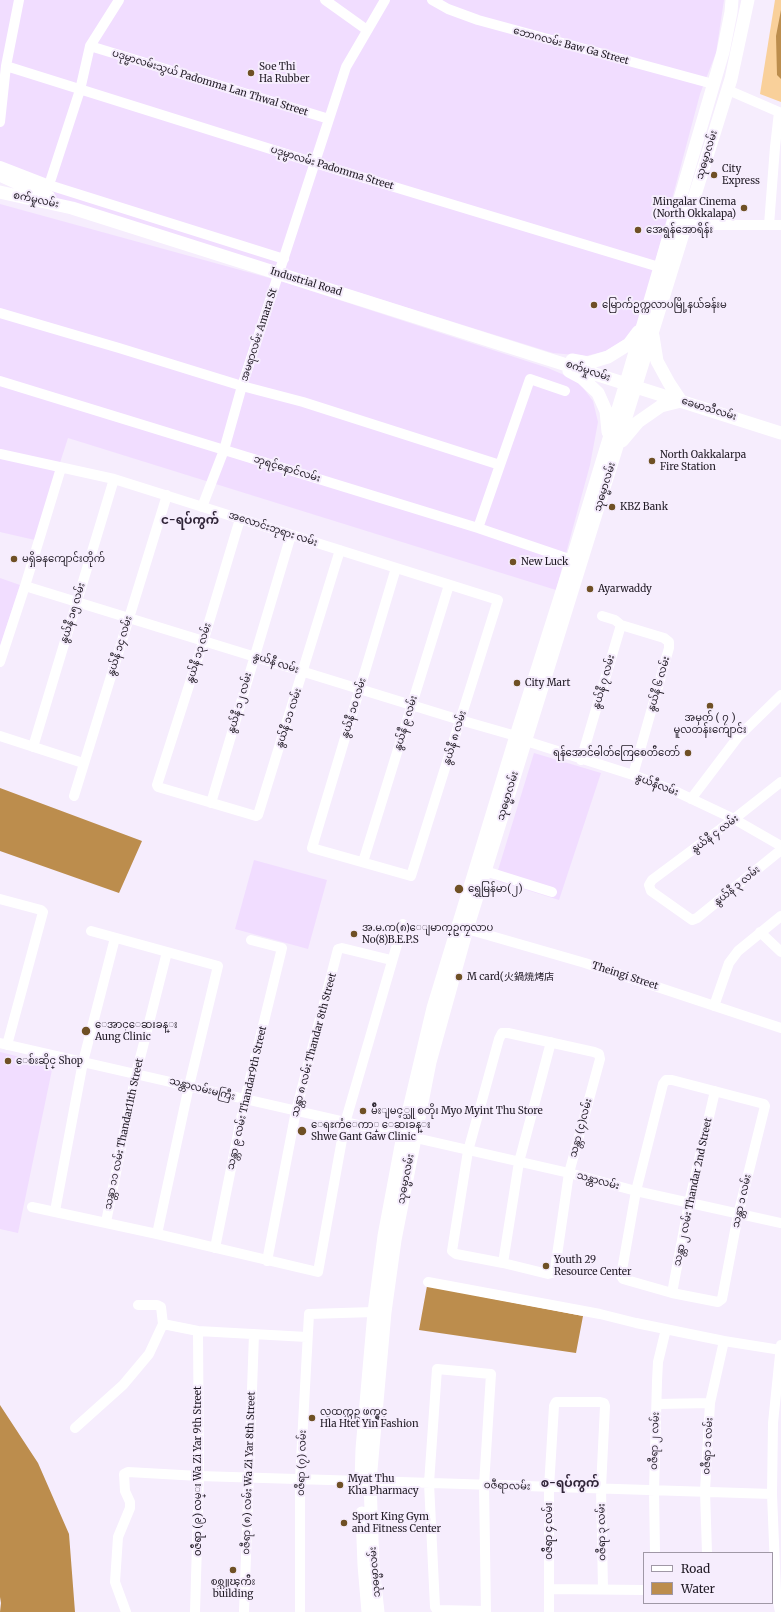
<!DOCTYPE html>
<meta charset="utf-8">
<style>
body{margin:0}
#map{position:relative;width:781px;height:1612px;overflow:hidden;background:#f6edfd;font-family:Merriweather,serif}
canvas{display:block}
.legend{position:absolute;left:643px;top:1552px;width:130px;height:52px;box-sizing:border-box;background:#f6edfd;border:1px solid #a098a6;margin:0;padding:5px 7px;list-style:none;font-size:12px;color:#1f1923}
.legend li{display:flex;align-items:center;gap:8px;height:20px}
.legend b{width:20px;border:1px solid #a098a6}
</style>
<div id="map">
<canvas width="781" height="1612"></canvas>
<ul class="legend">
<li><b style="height:5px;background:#fff"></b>Road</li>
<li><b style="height:11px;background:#bc8d4d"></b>Water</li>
</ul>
</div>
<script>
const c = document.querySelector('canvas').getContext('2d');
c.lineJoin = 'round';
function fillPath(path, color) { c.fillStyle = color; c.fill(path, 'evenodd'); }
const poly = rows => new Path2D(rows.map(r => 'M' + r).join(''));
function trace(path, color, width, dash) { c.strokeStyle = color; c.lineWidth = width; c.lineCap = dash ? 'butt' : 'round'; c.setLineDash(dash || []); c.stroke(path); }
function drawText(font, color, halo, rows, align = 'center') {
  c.font = font + ' Merriweather,"Noto Sans SC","Noto Sans Myanmar",serif'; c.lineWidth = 4; c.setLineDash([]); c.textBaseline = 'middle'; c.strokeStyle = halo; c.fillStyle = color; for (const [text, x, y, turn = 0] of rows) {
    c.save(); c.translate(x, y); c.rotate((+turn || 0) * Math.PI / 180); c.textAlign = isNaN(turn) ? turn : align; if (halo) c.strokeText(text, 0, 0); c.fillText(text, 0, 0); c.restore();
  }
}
const built = poly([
 [0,0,724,0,716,53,700,94,640,319,627,338,606,351,586,356,553,353,0,181],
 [0,204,284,282,548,368,578,381,593,401,598,422,590,465,556,590,68,438,35,540,0,532],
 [0,578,20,585,0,646],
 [534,753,601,773,559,900,495,880],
 [254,860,327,880,308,949,235,929],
 [0,1052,53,1065,18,1233,0,1229]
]);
const green = poly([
 [775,0,781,0,781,102,760,94]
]);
const water = poly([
 [781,10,781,79,777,75,776,36],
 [0,788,142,841,119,893,0,851],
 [427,1286,583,1316,576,1353,419,1330],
 [0,1405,38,1463,69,1534,75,1612,0,1612,1,1603,0,1597]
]);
const minor = poly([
 [325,0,367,30],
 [432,0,448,9,478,20,713,84],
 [90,46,329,119],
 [6,66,315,163,659,267],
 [728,90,781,113],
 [0,122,6,66,19,0],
 [0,166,49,185,284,259],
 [49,185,80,90,90,46,119,0],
 [686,225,781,225],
 [769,225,775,147,779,112],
 [0,313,119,348,242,386,303,402,500,465],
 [0,381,478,528,572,560],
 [0,454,114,479,498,600,411,876,312,848,396,568],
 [202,507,224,450,242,386,346,67,385,0],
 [240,519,203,642,157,785,158,787,256,816,258,815,340,550],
 [478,528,530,379,565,391],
 [25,586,460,720,516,736,526,741,633,775,679,793,734,819,781,846],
 [621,625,664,638,669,642,669,648,633,775],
 [0,662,25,586,61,468],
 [0,736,83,763],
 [33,747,114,479],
 [581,760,621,625,615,620,602,616],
 [781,782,734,819,652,880,649,885,651,891,692,920,697,918,781,850],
 [74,796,167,495],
 [691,799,738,737,781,695],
 [211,803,291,535],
 [363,862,449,585],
 [485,871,552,892],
 [0,899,41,910,43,912,7,1045],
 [460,927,585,963,781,1028],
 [91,931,218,966,189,1086,157,1234],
 [760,932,781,952],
 [714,1006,729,963,738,951,781,916],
 [502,1033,508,1033,594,1052,599,1054,600,1059,569,1173,555,1269,552,1273,548,1274,503,1263,456,1254,452,1251,468,1151,499,1039,502,1033],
 [0,1043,569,1173,636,1191,781,1223],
 [666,1080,672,1080,764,1104,765,1106,738,1215,722,1299,718,1302,672,1293,623,1279,621,1276,636,1191,663,1084,666,1080],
 [32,1207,157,1234,318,1272,345,1123,403,924],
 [55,1211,83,1062,115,938],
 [106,1222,136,1074,167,952],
 [215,1248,245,1099,282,948,251,940],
 [267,1261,296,1111,338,949,342,948,391,960],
 [503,1263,519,1162,551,1042],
 [428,1282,600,1314,636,1323,724,1341,781,1350],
 [672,1293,689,1203,715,1091],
 [163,1324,198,1331,307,1337],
 [657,1404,710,1403],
 [75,1428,123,1385,149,1354,163,1324,161,1307,157,1305,138,1305],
 [370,1481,772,1494],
 [655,1553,654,1491,657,1381,658,1362,666,1329],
 [707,1553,705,1491,710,1403,724,1341],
 [550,1589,644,1590],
 [486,1611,437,1610,435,1607,429,1483,437,1369,491,1374,484,1485,486,1612],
 [126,1612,115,1582,118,1537,130,1508,130,1502,125,1491,124,1474,128,1472,199,1476,361,1481],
 [195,1612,199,1476,198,1331],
 [244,1612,254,1334],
 [300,1612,300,1479,309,1314,374,1312],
 [549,1612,549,1488,554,1406,556,1402,600,1402,604,1403,605,1406,601,1488,603,1589],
 [780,1612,776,1592,772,1494,773,1423,781,1345]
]);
const major = poly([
 [0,175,49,197],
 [0,192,72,208,781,433],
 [653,336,657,361,669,383,681,401],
 [572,360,588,363,608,357,629,344,638,332],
 [569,371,582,378,598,393,606,411,608,432],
 [622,441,638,422,661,406,681,401],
 [361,1482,362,1449,374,1312,384,1236,404,1130,433,1008,516,736,572,560,626,383,723,52,731,12,732,0],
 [362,1513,364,1565,368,1612],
 [378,1612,373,1568,370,1481,385,1312,395,1240,430,1062,467,929,731,79,748,0]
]);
const markers = [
 [251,73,4,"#6f5025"],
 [714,175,4,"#6f5025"],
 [744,208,4,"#6f5025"],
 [638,230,4,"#6f5025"],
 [594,305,4,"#6f5025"],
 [652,461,4,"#6f5025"],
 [612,507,4,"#6f5025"],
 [14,559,4,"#6f5025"],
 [513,562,4,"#6f5025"],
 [590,589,4,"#6f5025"],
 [517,683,4,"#6f5025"],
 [710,706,4,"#6f5025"],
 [688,753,4,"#6f5025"],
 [459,889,5,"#6f5025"],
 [354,934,4,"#6f5025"],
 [459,977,4,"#6f5025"],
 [86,1031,5,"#6f5025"],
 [8,1061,4,"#6f5025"],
 [363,1111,4,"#6f5025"],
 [302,1131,5,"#6f5025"],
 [546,1266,4,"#6f5025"],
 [312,1418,4,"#6f5025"],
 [340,1485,4,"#6f5025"],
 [344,1523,4,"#6f5025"],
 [233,1570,4,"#6f5025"]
];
const streetNames = [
 ["ဘောဂလမ်း Baw Ga Street",571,46,15],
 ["ပဒုမ္မာလမ်းသွယ် Padomma Lan Thwal Street",210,83,17],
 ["သုဓမ္မာလမ်း",707,155,-73],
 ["ပဒုမ္မာလမ်း Padomma Street",332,168,17],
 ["စက်မှုလမ်း",36,200,12],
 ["Industrial Road",306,282,17],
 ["အမရာလမ်း Amara St",259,335,-72],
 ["စက်မှုလမ်း",588,371,18],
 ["ခေမာသီလမ်း",709,409,17],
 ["ဘုရင့်နောင်လမ်း",287,469,17],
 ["သုဓမ္မာလမ်း",605,487,-73],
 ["အလောင်းဘုရား လမ်း",273,529,18],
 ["နွယ်နီ ၁၅ လမ်း",73,613,-73],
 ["နွယ်နီ ၁၄ လမ်း",120,646,-73],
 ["နွယ်နီ ၁၃ လမ်း",199,653,-73],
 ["နွယ်နီ လမ်း",276,663,18],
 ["နွယ်နီ ၇ လမ်း",604,682,-74],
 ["နွယ်နီ ၆ လမ်း",659,684,-74],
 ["နွယ်နီ ၁၂ လမ်း",240,703,-74],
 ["နွယ်နီ ၁၀ လမ်း",354,708,-73],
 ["နွယ်နီ ၁၁ လမ်း",289,718,-72],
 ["နွယ်နီ ၉ လမ်း",406,723,-73],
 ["နွယ်နီ ၈ လမ်း",455,738,-73],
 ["နွယ်နီလမ်း",657,785,21],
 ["သုဓမ္မာလမ်း",508,796,-73],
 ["နွယ်နီ ၄ လမ်း",715,834,-37],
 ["နွယ်နီ ၃ လမ်း",737,886,-39],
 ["Theingi Street",625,976,18],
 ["သန္တာ ၈ လမ်း Thandar 8th Street",314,1045,-75],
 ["သန္တာလမ်းမကြီး",202,1089,14],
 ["သန္တာ ၉ လမ်း Thandar9th Street",247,1098,-77],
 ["သန္တာ (၄)လမ်း",581,1128,-75],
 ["သန္တာ ၁၁ လမ်း Thandar11th Street",124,1134,-78],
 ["သုဓမ္မာလမ်း",406,1179,-79],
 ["သန္တာလမ်း",598,1181,15],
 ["သန္တာ ၂ လမ်း Thandar 2nd Street",693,1192,-78],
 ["သန္တာ ၁ လမ်း",742,1201,-77],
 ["ဝဇီရာ ၂ လမ်း",655,1441,-88],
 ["ဝဇီရာ ၁ လမ်း",708,1446,-87],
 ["၀ဇီရာ (၇) လမ်း",302,1463,-88],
 ["၀ဇီရာ (၉) လမ္း Wa Zi Yar 9th Street",198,1471,-90],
 ["၀ဇီရာ (၈) လမ်း Wa Zi Yar 8th Street",249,1473,-88],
 ["ဝဇီရာလမ်း",507,1486,2],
 ["ဝဇီရာ ၄ လမ်း",549,1531,-90],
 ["ဝဇီရာ ၃ လမ်း",602,1532,-91],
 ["သုဓမ္မာလမ်း",375,1572,-95]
];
const poiNames = [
 ["Soe Thi",259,67],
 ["Ha Rubber",259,79],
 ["City",722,169],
 ["Express",722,181],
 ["Mingalar Cinema",736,202,"right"],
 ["(North Okkalapa)",736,214,"right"],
 ["အေရွန်အောရိန်း",646,230],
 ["မြောက်ဥက္ကလာပမြို့နယ်ခန်းမ",602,305],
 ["North Oakkalarpa",660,455],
 ["Fire Station",660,467],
 ["KBZ Bank",620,507],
 ["မရှိခနကျောင်းတိုက်",22,559],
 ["New Luck",521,562],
 ["Ayarwaddy",598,589],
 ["City Mart",525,683],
 ["အမှတ် ( ၇ )",710,718,"center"],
 ["မူလတန်းကျောင်း",710,730,"center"],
 ["ရန်အောင်ဓါတ်ကြေစေတီတော်",680,753,"right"],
 ["ရွှေမြန်မာ(၂)",468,889],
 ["အ.မ.က(၈)ေျမာက္ဥကၠလာပ",362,928],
 ["No(8)B.E.P.S",362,940],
 ["M card(火鍋燒烤店",467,977],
 ["ေအာင္ေဆးခန္း",95,1025],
 ["Aung Clinic",95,1037],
 ["ေစ်းဆိုင္ Shop",16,1061],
 ["မ်ိဳးျမင့္သူ စတိုး Myo Myint Thu Store",371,1111],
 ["ေရႊကံေကာ္ ေဆးခန္း",311,1125],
 ["Shwe Gant Gaw Clinic",311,1137],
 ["Youth 29",554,1260],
 ["Resource Center",554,1272],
 ["လွထက္ယဥ္ ဖက္ရွင္",320,1412],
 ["Hla Htet Yin Fashion",320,1424],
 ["Myat Thu",348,1479],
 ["Kha Pharmacy",348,1491],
 ["Sport King Gym",352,1517],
 ["and Fitness Center",352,1529],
 ["စစ္သူၾကီး",233,1582,"center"],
 ["building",233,1594,"center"]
];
const quarterNames = [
 ["င-ရပ်ကွက်",190,521],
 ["စ-ရပ်ကွက်",570,1484]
];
fillPath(built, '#f1ddff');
fillPath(green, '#f9d09a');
fillPath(water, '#bc8d4d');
trace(minor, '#fff', 10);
trace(major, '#fff', 13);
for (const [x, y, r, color] of markers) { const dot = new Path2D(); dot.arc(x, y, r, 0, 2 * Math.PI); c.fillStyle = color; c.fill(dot); trace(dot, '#f6edfd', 1.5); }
drawText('10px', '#1f1923', '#f6edfd', streetNames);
drawText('10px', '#1f1923', '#f6edfd', poiNames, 'left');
drawText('bold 12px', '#302438', '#f6edfd', quarterNames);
</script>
